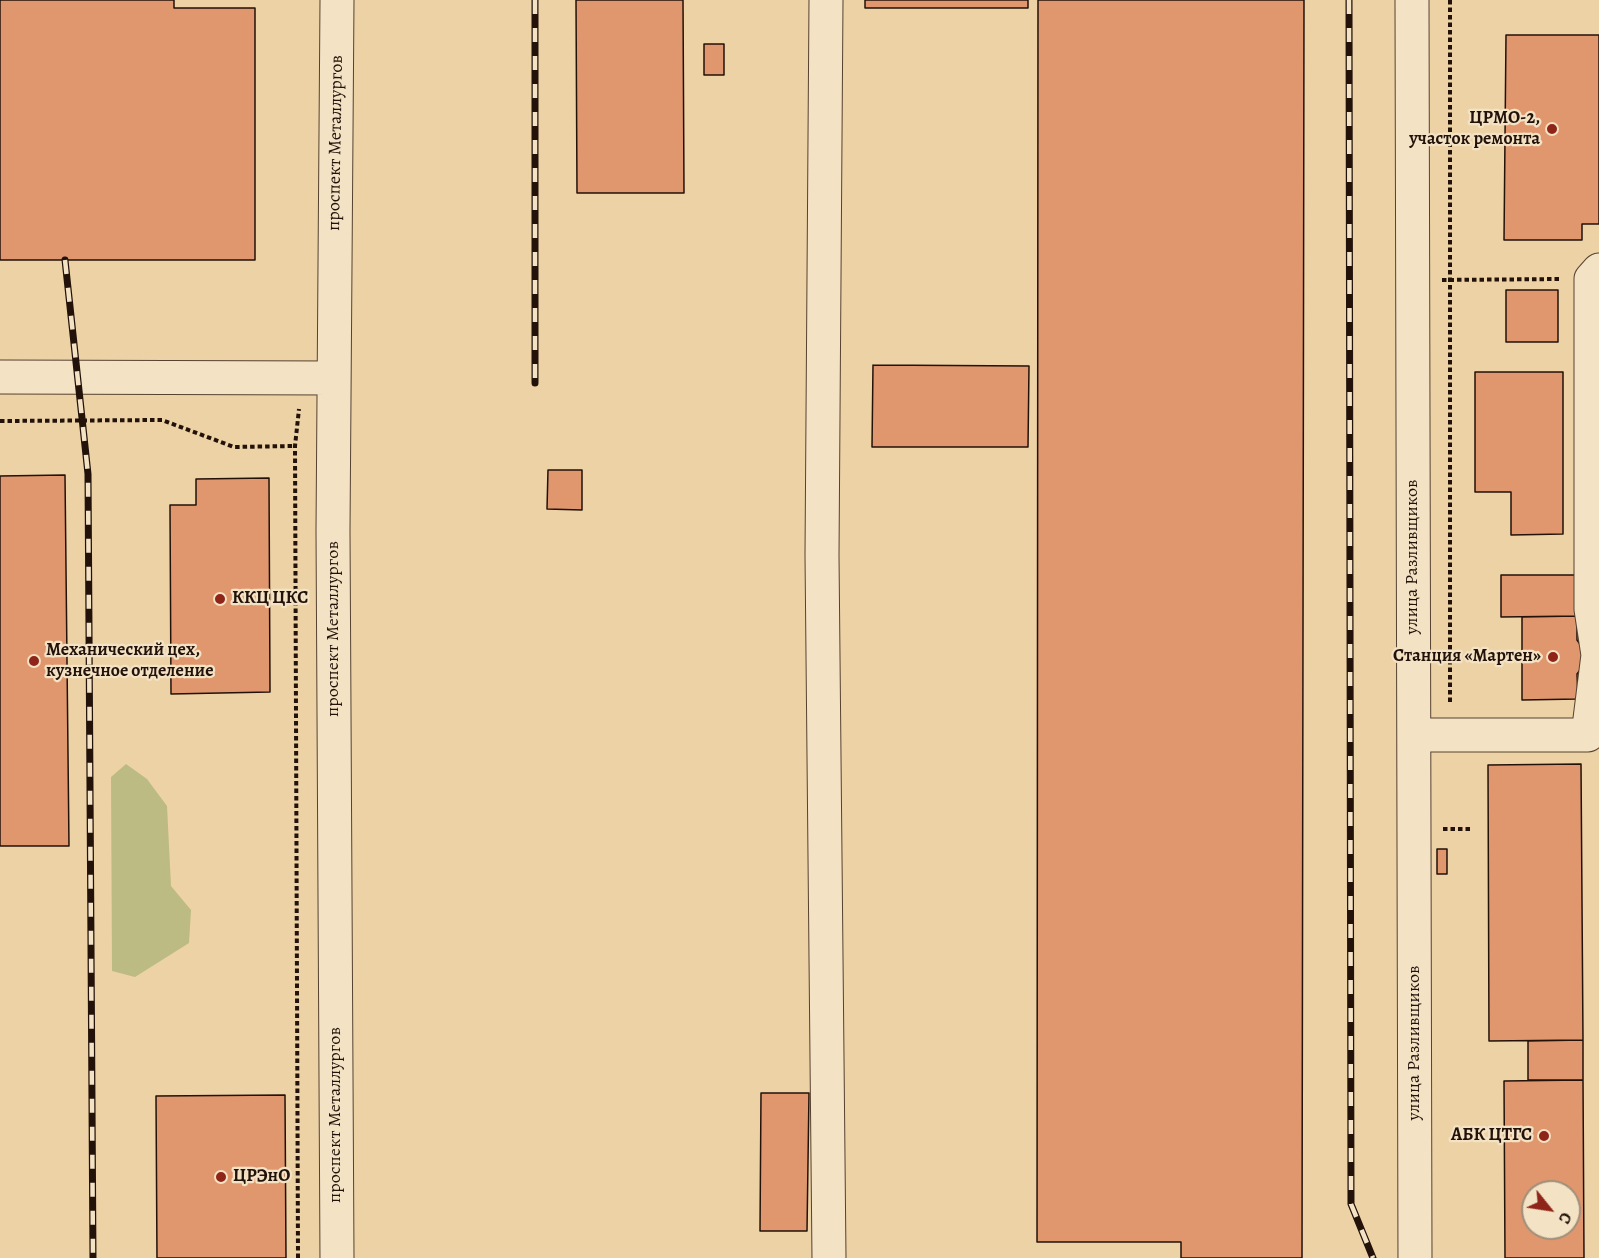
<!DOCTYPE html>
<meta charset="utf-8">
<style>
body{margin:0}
#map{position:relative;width:1599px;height:1258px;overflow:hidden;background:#edd2a5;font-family:Alegreya,serif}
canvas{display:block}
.north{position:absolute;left:1521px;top:1180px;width:60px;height:60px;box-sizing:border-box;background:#f3e2c4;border:2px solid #9f8f7a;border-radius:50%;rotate:120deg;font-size:16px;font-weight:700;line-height:24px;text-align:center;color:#22120a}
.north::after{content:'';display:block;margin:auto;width:21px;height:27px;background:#8f2418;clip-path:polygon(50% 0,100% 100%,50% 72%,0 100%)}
</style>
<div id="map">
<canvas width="1599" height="1258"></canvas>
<div class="north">С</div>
</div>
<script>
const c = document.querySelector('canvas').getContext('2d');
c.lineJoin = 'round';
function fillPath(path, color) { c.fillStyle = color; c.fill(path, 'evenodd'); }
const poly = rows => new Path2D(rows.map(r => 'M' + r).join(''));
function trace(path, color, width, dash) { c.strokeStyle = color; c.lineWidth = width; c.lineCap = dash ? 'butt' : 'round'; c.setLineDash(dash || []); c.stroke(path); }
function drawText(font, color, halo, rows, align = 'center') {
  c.font = font + ' Alegreya,serif'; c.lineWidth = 4.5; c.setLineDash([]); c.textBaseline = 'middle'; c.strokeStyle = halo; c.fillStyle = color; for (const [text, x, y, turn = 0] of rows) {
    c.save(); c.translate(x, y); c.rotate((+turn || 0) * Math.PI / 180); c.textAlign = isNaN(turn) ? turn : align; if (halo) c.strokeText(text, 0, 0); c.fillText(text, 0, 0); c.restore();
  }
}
const green = poly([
 [126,764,147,779,167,806,171,886,191,910,189,943,135,977,112,971,111,777]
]);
const building = poly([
 [0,0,174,0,174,8,255,8,255,260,0,260,0,0],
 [576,0,683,0,684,193,577,193,576,0],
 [865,0,1028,0,1028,8,865,8,865,0],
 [1038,0,1304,0,1302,1258,1181,1258,1181,1242,1037,1242,1038,0],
 [1506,35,1599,35,1599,224,1582,224,1582,240,1504,240,1506,35],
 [704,44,724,44,724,75,704,75,704,44],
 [1506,290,1558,290,1558,342,1506,342,1506,290],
 [873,365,1029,366,1028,447,872,447,873,365],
 [1475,372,1563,372,1563,534,1511,535,1511,492,1475,492,1475,372],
 [548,470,582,470,582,510,547,509,548,470],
 [65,475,69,846,0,846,0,476,65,475],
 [269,478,270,692,171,694,170,505,196,505,196,479,269,478],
 [1501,575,1577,575,1577,616,1501,617,1501,575],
 [1577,616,1577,640,1584,650,1584,665,1577,674,1578,699,1522,700,1522,617,1577,616],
 [1581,764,1583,1040,1489,1041,1488,765,1581,764],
 [1437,849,1447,849,1447,874,1437,874,1437,849],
 [1583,1040,1583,1080,1528,1080,1528,1041,1583,1040],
 [1583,1080,1584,1258,1505,1258,1504,1081,1583,1080],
 [1533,1192,1569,1192,1569,1228,1533,1228,1533,1192],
 [761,1093,809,1093,807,1231,760,1231,761,1093],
 [285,1095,286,1258,157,1258,156,1096,285,1095]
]);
const path = poly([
 [1450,0,1450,704],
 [1442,280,1560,279],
 [0,421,162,420,234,447,295,446],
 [1443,829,1472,829],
 [298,1258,295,446,299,409]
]);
const minor = poly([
 [826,0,822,555,829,1258],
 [1412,0,1415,1258],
 [0,377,334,378],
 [1414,735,1588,735,1598,655,1591,609,1591,279,1599,270],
 [337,1258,333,530,337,0]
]);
const rail = poly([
 [535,0,535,383],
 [1349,0,1351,1204,1373,1258],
 [65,260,88,474,93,1258]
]);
const markers = [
 [1552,129,6,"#8f2418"],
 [220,599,6,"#8f2418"],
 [1553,657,6,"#8f2418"],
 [34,661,6,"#8f2418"],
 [1544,1136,6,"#8f2418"],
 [221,1177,6,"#8f2418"]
];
const poiNames = [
 ["ЦРМО-2,",1540,119],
 ["участок ремонта",1540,140],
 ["ККЦ ЦКС",232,599,"left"],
 ["Механический цех,",46,651,"left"],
 ["кузнечное отделение",46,672,"left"],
 ["Станция «Мартен»",1541,657],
 ["АБК ЦТГС",1532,1136],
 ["ЦРЭнО",233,1177,"left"]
];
const streetNames = [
 ["проспект Металлургов",336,143,-89],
 ["улица Разливщиков",1413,557,-90],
 ["проспект Металлургов",334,629,-90],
 ["улица Разливщиков",1415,1043,-90],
 ["проспект Металлургов",336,1115,-90]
];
fillPath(green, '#bcbb83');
fillPath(building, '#e1976d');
trace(building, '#22120a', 1.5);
trace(minor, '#554231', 35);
trace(path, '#22120a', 4, [4.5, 3]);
trace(minor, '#f3e2c4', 33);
trace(rail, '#22120a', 7);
trace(rail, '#f3e2c4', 4.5, [14]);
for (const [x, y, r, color] of markers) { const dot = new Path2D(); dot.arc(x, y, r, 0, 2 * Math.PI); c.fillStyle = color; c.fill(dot); trace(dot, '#f3e2c4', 2); }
drawText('bold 18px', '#22120a', '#f3e2c4', poiNames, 'right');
drawText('18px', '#22120a', '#f3e2c4', streetNames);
</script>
